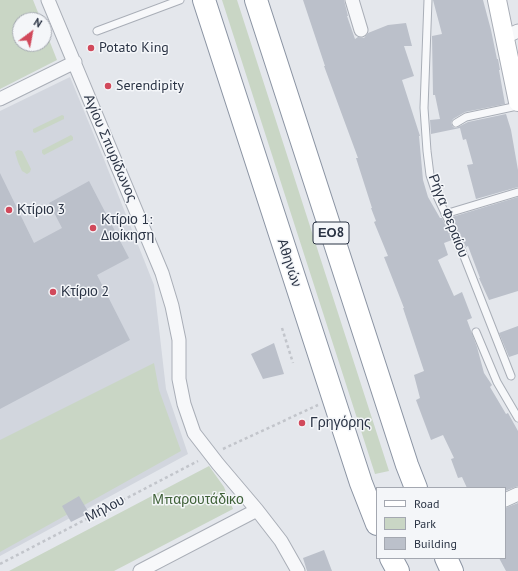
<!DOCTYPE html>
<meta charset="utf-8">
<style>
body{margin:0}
#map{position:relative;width:518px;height:571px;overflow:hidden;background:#e4e7ec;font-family:"PT Sans",sans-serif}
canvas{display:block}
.legend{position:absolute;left:376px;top:487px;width:130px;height:72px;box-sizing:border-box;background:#f4f6f9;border:1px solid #a4a8b1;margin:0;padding:5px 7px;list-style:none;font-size:12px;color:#2b3445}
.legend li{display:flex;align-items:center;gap:8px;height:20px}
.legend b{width:20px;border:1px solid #a4a8b1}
.north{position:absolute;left:12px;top:12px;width:40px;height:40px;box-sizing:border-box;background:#f4f6f9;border:1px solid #a4a8b1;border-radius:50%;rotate:32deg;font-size:11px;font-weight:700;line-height:16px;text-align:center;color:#2b3445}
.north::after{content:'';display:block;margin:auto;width:14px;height:18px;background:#d1495b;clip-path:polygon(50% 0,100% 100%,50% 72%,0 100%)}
</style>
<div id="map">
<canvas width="518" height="571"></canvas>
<ul class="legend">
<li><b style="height:5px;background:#fff"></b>Road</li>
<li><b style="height:11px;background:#c9d6c5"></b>Park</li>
<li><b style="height:11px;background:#bbc0ca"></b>Building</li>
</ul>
<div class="north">N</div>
</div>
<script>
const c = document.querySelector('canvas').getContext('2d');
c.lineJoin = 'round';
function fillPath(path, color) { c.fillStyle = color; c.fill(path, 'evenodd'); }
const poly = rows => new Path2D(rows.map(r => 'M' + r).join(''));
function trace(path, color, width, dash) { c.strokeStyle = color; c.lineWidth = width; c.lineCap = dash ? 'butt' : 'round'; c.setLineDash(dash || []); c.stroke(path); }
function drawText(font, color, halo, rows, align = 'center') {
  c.font = font + ' "PT Sans",sans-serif'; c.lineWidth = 3; c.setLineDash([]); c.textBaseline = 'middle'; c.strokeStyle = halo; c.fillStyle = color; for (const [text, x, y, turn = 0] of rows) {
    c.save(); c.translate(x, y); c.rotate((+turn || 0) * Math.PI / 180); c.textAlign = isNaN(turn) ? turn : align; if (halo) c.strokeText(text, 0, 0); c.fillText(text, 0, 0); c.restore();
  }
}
const built = poly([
 [70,77,103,157,154,285,166,389,188,454,0,556,0,111]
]);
const green = poly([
 [0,0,33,0,41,20,20,20,20,44,44,44,44,27,57,60,0,89],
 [222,0,237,0,389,471,375,474],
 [62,115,64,116,64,119,35,133,33,132,33,129],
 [71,135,73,137,73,140,44,155,42,153,42,150],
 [18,150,22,151,31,169,30,172,27,174,22,171,18,162,15,152],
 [154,363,159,390,181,451,0,552,0,440],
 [209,466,224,487,233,509,114,571,9,571]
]);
const building = poly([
 [303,0,344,0,348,16,347,16,355,39,358,37,364,38,368,33,388,25,406,23,412,46,404,46,414,76,402,80,420,136,419,136,423,180,428,197,440,218,442,218,452,240,444,243,448,255,438,260,454,296,462,292,472,318,467,320,477,347,484,373,492,385,490,387,506,414,508,413,518,431,518,486,505,491,505,488,467,488,462,477,458,478,451,459,454,458,443,435,431,440,416,400,420,398,414,375,424,371,403,308,404,308,384,257,388,256,374,222,376,221,371,208,372,208,356,158,358,158,324,66,325,66],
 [433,0,483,0,491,30,497,59,498,59,500,70,499,70,505,104,465,112,453,119,451,123,453,127,456,128,468,122,506,114,511,130,518,170,518,187,476,199,467,165,473,164,466,139,463,140,460,128,431,134,430,120,440,119,435,95,433,95,432,36,442,34],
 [0,173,34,243,62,228,49,203,89,181,129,258,97,275,130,340,0,409],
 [518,197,518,291,489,300,479,278,480,278,468,246,466,247,452,217],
 [518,326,518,354,509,357,499,333],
 [274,343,284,374,263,379,251,354],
 [79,496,89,513,71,522,62,506],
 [518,503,518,571,506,571,499,558,505,558,505,508],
 [324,550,332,571,307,571,303,558]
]);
const path = poly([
 [282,328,293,363],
 [223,449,318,405],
 [0,564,198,461]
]);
const lane = poly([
 [428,0,424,108,427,151,430,175,437,196,458,241,511,376],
 [97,31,180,0],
 [456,123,466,117,518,106],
 [445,214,518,192],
 [476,332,497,382,518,418]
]);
const street = poly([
 [48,0,162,273,172,306,179,340,179,379,184,404,194,433,218,464,257,510,281,541,298,571],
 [352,0,361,30],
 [505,37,518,31],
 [0,99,75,62],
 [505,500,518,494],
 [140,571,257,510]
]);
const secondary = poly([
 [497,0,518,102]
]);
const highway = poly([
 [204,0,361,483,377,524],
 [256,0,407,465,416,488],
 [391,558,398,571],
 [446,558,452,571]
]);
const markers = [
 [91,48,4,"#d1495b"],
 [108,86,4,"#d1495b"],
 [9,210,4,"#d1495b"],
 [93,228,4,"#d1495b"],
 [53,292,4,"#d1495b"],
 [302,423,4,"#d1495b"]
];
const shields = [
 [331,233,36]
];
const shieldNames = [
 ["ΕΟ8",331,233]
];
const poiNames = [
 ["Potato King",99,48],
 ["Serendipity",116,86],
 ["Κτίριο 3",17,210],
 ["Κτίριο 1:",101,220],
 ["Διοίκηση",101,236],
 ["Κτίριο 2",61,292],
 ["Γρηγόρης",310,423]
];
const streetNames = [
 ["Αγίου Σπυρίδωνος",110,148,67],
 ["Ρήγα Φεραίου",448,216,69],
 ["Αθηνών",289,263,72],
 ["Μήλου",105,509,-27]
];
const parkNames = [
 ["Μπαρουτάδικο",198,500]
];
fillPath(built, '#d2d6de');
fillPath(green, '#c9d6c5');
fillPath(building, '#bbc0ca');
trace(lane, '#a9aeb7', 9);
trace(street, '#a9aeb7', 15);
trace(secondary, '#a9aeb7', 20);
trace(highway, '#8b94a3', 24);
trace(path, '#c2c5cb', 2.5, [3, 3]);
trace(lane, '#f7f8fa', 7);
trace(street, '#f7f8fa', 13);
trace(secondary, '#fff', 18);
trace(highway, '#fff', 22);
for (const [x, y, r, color] of markers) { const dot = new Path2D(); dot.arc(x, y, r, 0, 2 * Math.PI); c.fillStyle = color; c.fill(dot); trace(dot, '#f4f6f9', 1.5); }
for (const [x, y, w] of shields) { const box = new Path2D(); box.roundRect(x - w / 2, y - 11, w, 22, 3); c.fillStyle = '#f4f6f9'; c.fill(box); trace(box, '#2b3445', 1); }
drawText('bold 13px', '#2b3445', null, shieldNames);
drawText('14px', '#2b3445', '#f4f6f9', poiNames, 'left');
drawText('14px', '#2b3445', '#f4f6f9', streetNames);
drawText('14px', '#3f6138', '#f4f6f9', parkNames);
</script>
